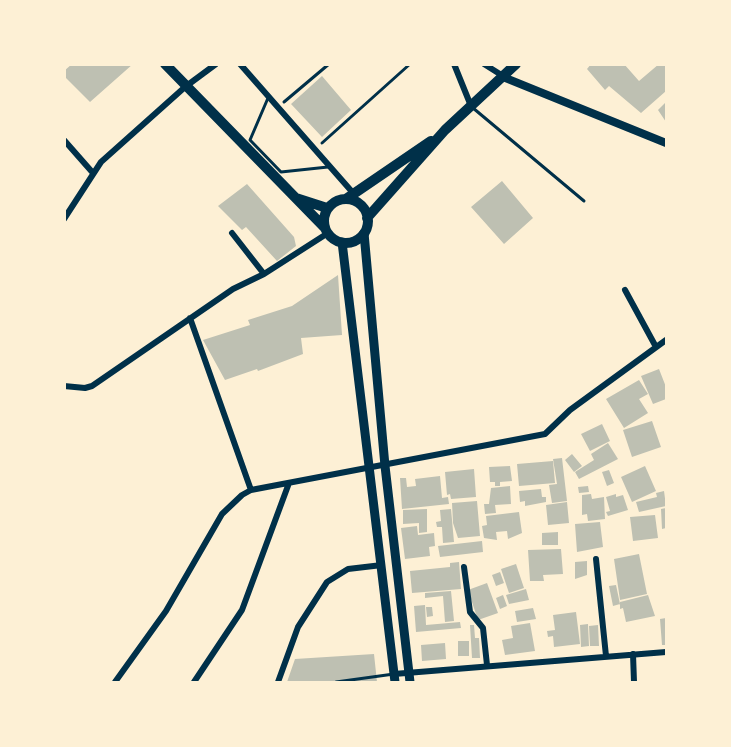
<!DOCTYPE html>
<style>
body{margin:0}
#map{position:relative;width:731px;height:747px;overflow:hidden;background:#fdf0d5;font-family:Rubik,sans-serif}
canvas{display:block}
.frame{position:absolute;inset:0;border:66px solid #fdf0d5;pointer-events:none}
</style>
<div id="map">
<canvas width="731" height="747"></canvas>
<div class="frame"></div>
</div>
<script>
const c = document.querySelector('canvas').getContext('2d');
c.lineJoin = 'round';
function fillPath(path, color) { c.fillStyle = color; c.fill(path, 'evenodd'); }
const poly = rows => new Path2D(rows.map(r => 'M' + r).join(''));
function trace(path, color, width, dash) { c.strokeStyle = color; c.lineWidth = width; c.lineCap = dash ? 'butt' : 'round'; c.setLineDash(dash || []); c.stroke(path); }
const building = poly([
 [72,64,133,64,90,102,64,76,64,71],
 [591,64,624,64,639,81,659,64,666,64,666,91,641,113,609,86,605,90,587,69],
 [322,76,351,110,322,137,291,104],
 [666,102,666,122,658,110],
 [502,181,533,218,504,244,471,207],
 [247,184,294,237,296,246,277,261,246,227,242,230,218,206],
 [338,275,342,335,301,338,303,354,258,371,257,369,225,380,203,340,250,325,248,320,292,306],
 [659,369,666,387,666,399,653,404,641,376],
 [639,380,648,394,639,399,648,413,624,428,606,399],
 [652,421,661,447,632,457,623,430],
 [602,424,610,441,590,451,581,434],
 [608,443,618,459,579,479,575,472,594,460,591,454],
 [572,454,582,466,574,472,565,460],
 [562,458,567,501,552,503,549,485,557,484,553,459],
 [553,461,555,483,519,486,517,464],
 [510,466,512,481,500,482,500,486,495,486,495,482,490,482,489,467],
 [645,466,656,491,632,502,621,477],
 [474,469,476,497,451,499,450,494,447,495,445,472],
 [609,470,614,483,607,486,602,472],
 [440,476,442,498,448,497,449,504,402,509,400,478,406,478,407,487,416,486,415,479],
 [510,486,511,504,495,505,496,513,485,514,484,504,489,504,491,488],
 [588,486,589,492,579,493,578,487],
 [541,489,542,497,546,497,546,502,525,506,525,501,520,502,519,491],
 [664,491,666,506,639,512,636,502,657,497,656,493],
 [591,494,592,499,604,497,605,519,588,521,587,514,582,515,582,495],
 [616,494,616,497,623,495,628,510,608,516,606,512,610,511,606,497],
 [477,501,480,536,458,538,453,523,452,503],
 [567,502,569,523,548,525,546,505],
 [666,508,666,528,662,529,661,509],
 [427,509,427,532,419,533,419,523,403,524,403,510],
 [451,509,454,542,443,543,442,527,437,527,436,522,441,521,440,510],
 [519,512,522,533,508,539,507,531,496,532,497,540,484,538,482,526,487,525,486,516],
 [655,515,658,538,633,541,630,517],
 [600,522,603,547,577,552,575,524],
 [417,526,418,535,434,533,435,546,429,547,430,556,405,559,401,528],
 [558,532,558,545,542,545,542,533],
 [482,541,483,552,440,557,438,546],
 [561,549,563,574,543,575,544,581,530,581,528,550],
 [639,554,647,594,620,600,614,559],
 [587,561,587,575,575,579,575,562],
 [459,562,461,589,412,593,410,571,450,567,450,563],
 [516,564,524,588,509,593,501,569],
 [500,572,504,583,496,586,492,575],
 [487,583,498,613,478,620,468,590],
 [616,585,620,604,613,606,609,586],
 [526,589,529,600,509,604,506,595],
 [451,591,454,621,445,622,443,596,425,598,425,593],
 [503,595,507,606,500,609,496,598],
 [648,595,655,616,626,622,623,608,620,609,620,602],
 [425,605,426,625,460,622,461,628,416,632,414,606],
 [426,607,432,607,433,616,427,617],
 [533,608,536,619,517,622,515,611],
 [576,612,580,644,554,647,553,636,548,637,547,631,555,630,553,615],
 [666,618,666,645,662,645,660,619],
 [530,623,535,651,505,655,502,640,513,638,511,626],
 [588,624,589,646,581,647,580,625],
 [470,625,474,625,475,638,479,638,480,658,472,658],
 [598,625,599,646,590,646,589,626],
 [458,641,469,641,469,656,458,656],
 [445,643,446,659,422,661,421,645],
 [374,654,377,682,287,682,295,659]
]);
const path = poly([
 [284,102,329,64],
 [322,143,410,64]
]);
const service = poly([
 [268,98,250,140,281,172,328,167],
 [473,108,584,201],
 [336,682,394,674]
]);
const minor = poly([
 [240,64,354,194],
 [454,64,471,106],
 [484,64,503,76],
 [64,140,93,173],
 [64,219,101,162,185,87,216,64],
 [232,233,264,274],
 [625,290,656,347],
 [190,318,251,490],
 [64,386,85,388,92,386,233,289,264,274,328,233],
 [596,559,606,656],
 [464,567,470,612,483,628,487,665],
 [633,654,634,682],
 [394,674,666,652],
 [115,682,166,611,222,514,242,495,251,490,545,434,570,410,666,340],
 [194,682,242,610,289,483],
 [278,682,298,627,327,582,348,569,382,565]
]);
const tertiary = poly([
 [503,77,666,143]
]);
const secondary = poly([
 [364,233,385,466,410,682],
 [342,242,395,682]
]);
const primary = poly([
 [165,64,325,228],
 [296,198,327,208],
 [346,199,431,141],
 '324 221a22 22 0 1 1 44 0a22 22 0 1 1-44 0Z',
 [367,218,445,130,516,64]
]);
fillPath(building, '#bec0b2');
trace(path, '#003049', 3);
trace(service, '#003049', 3);
trace(minor, '#003049', 6);
trace(tertiary, '#003049', 8);
trace(secondary, '#003049', 9);
trace(primary, '#003049', 10);
</script>
